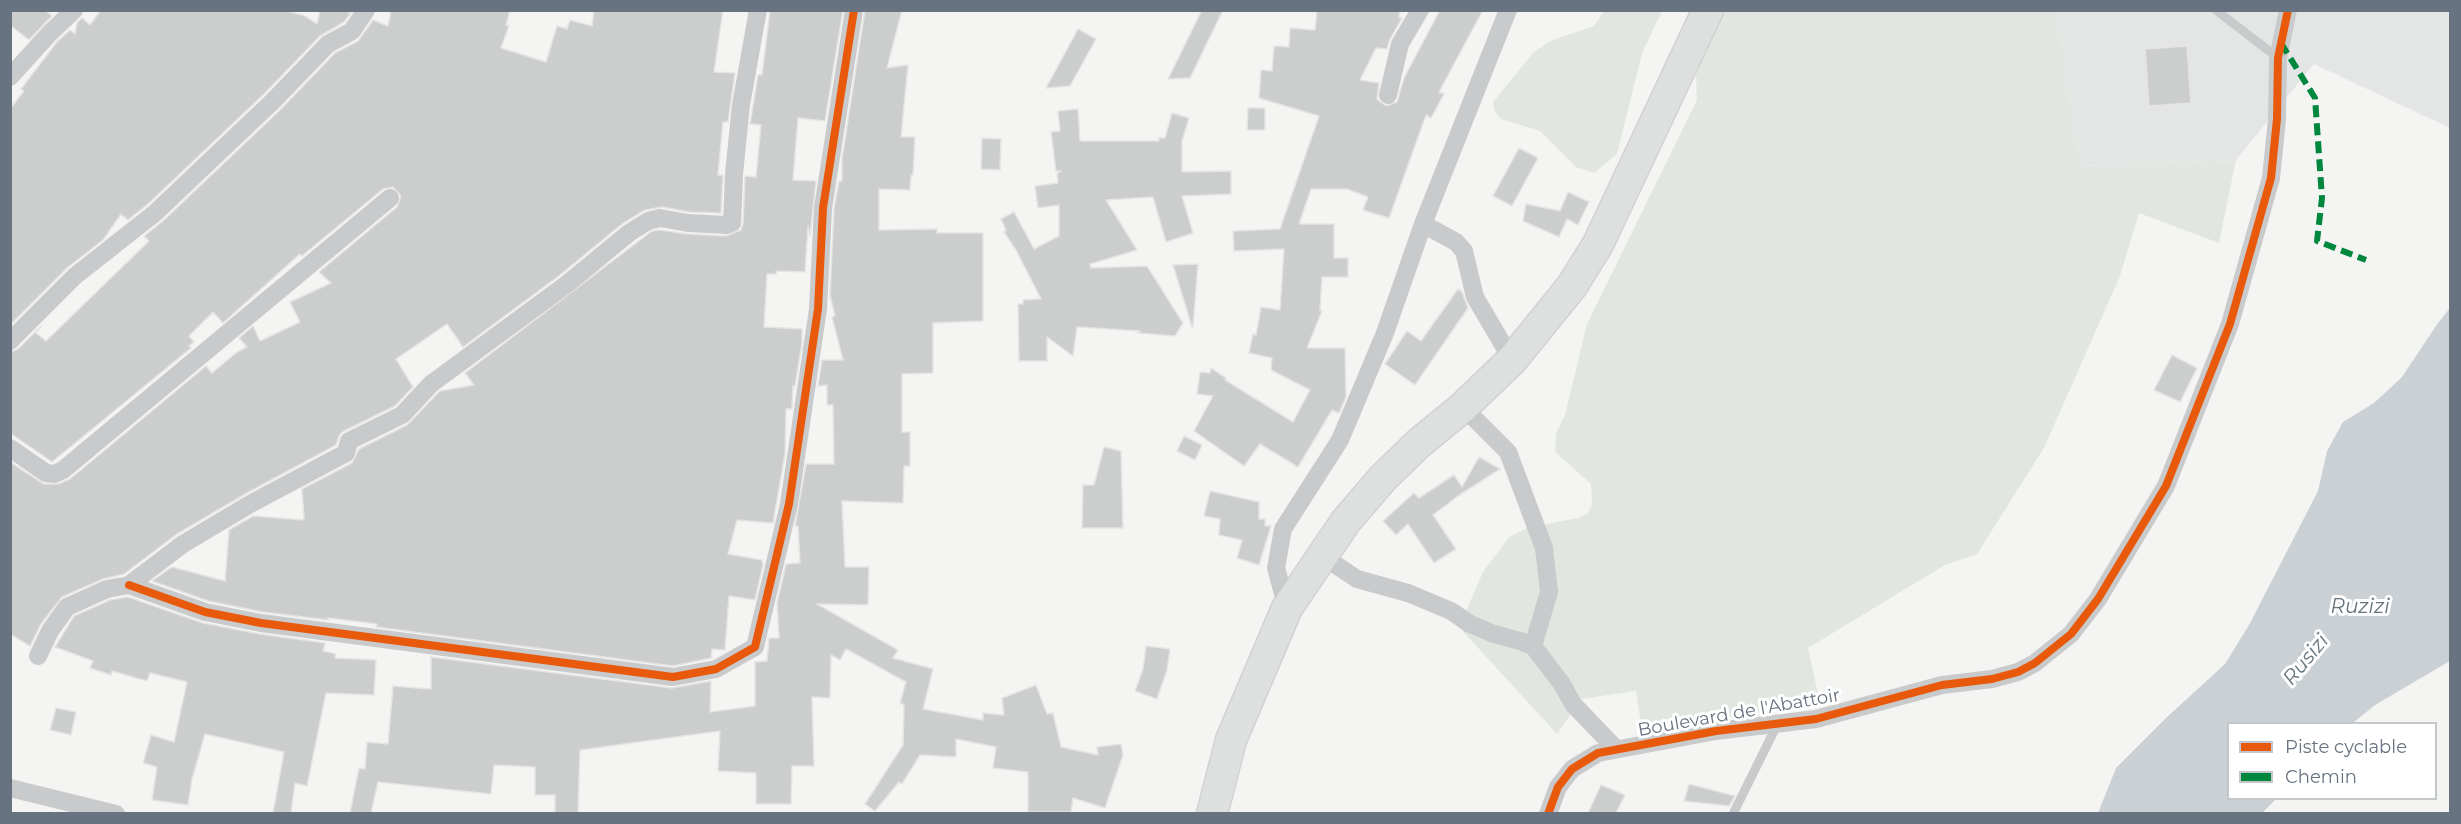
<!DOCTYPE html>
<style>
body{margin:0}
#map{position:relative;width:2461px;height:824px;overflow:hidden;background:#f4f4f3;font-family:Montserrat,sans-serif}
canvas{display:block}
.frame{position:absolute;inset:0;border:12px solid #677380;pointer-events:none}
.legend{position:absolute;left:2227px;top:722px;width:210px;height:78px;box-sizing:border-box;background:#fff;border:2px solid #c2c7cc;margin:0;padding:8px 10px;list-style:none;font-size:18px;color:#677380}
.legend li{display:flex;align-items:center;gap:12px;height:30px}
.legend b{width:30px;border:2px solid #c2c7cc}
</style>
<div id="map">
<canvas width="2461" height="824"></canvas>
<div class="frame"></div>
<ul class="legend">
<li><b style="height:8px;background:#e8590c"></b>Piste cyclable</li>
<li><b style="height:8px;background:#00873e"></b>Chemin</li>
</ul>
</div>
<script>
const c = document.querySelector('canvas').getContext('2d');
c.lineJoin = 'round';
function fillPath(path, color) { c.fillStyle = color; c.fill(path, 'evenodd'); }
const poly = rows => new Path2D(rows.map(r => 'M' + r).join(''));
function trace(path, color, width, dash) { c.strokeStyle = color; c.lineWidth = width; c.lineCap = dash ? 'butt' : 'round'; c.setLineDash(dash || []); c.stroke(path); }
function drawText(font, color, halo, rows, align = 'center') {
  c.font = font + ' Montserrat,sans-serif'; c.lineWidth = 6; c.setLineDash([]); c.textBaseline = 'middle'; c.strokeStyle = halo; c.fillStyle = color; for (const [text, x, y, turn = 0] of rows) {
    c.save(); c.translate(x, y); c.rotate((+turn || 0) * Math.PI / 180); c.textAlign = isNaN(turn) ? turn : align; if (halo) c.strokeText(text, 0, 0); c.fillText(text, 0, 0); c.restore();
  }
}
const built = poly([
 [2056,11,2450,11,2450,128,2314,64,2236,160,2081,166]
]);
const green = poly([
 [1604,11,1662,11,1642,53,1617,154,1594,173,1576,167,1540,131,1501,119,1495,112,1493,102,1533,53,1550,41,1594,26],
 [1693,11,2056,11,2081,166,2236,160,2219,243,2139,213,2120,276,2044,448,1977,554,1945,565,1808,648,1820,703,1642,731,1636,691,1581,699,1557,734,1459,627,1483,572,1509,537,1527,528,1578,518,1588,513,1592,504,1591,484,1555,452,1556,433,1565,415,1587,324,1697,100]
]);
const water = poly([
 [2450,308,2450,661,2375,705,2353,723,2228,724,2228,798,2276,799,2262,813,2098,813,2116,768,2166,718,2225,664,2249,625,2318,491,2327,451,2343,422,2374,403,2402,377,2438,323]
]);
const building = poly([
 [10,10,45,10,52,16,29,40,10,25,10,10],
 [101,10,284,10,305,16,317,24,320,10,343,10,351,13,344,22,320,36,265,93,148,204,128,220,121,214,103,240,67,268,10,325,10,109,24,91,21,89,57,42,70,30,75,34,77,23,82,18,90,25,101,10],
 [391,10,510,10,506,25,509,26,501,48,546,62,557,26,567,29,570,20,592,26,594,10,723,10,714,72,735,73,728,122,723,122,718,175,723,175,721,213,689,212,662,207,645,210,622,224,560,275,463,347,447,324,396,359,413,387,395,406,344,431,340,434,336,445,247,493,177,534,124,574,103,579,62,597,41,624,30,646,10,634,10,462,44,484,58,484,70,479,206,366,212,373,237,352,247,347,239,338,253,326,260,341,300,322,290,302,331,283,319,272,397,207,401,196,393,187,383,189,302,256,300,254,223,323,213,312,189,336,194,342,189,346,191,348,52,462,10,433,10,352,18,349,41,326,36,333,46,341,149,241,144,236,163,221,281,109,335,53,358,41,373,20,388,26,391,10],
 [770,10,843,10,825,121,798,118,793,180,816,181,810,236,808,226,805,272,776,271,776,274,767,274,764,327,802,329,802,343,795,386,793,386,792,409,786,409,785,454,773,523,737,520,728,554,762,560,763,565,755,600,729,596,725,650,712,649,711,658,673,666,376,627,377,624,328,618,328,620,263,612,208,601,152,581,172,567,225,581,229,530,253,516,304,520,302,489,352,463,359,449,407,425,440,391,474,385,465,373,652,231,660,230,687,234,726,236,741,230,743,223,745,176,756,177,761,125,750,124,758,75,762,75,770,10],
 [865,10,902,10,887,68,908,65,901,137,915,137,913,175,911,175,910,190,879,189,879,230,937,229,937,233,983,233,983,321,933,323,933,373,902,374,902,432,910,432,910,466,904,466,903,503,842,501,845,567,869,567,868,605,817,604,898,650,893,658,933,669,923,709,983,720,983,713,1004,715,1002,698,1036,685,1047,714,1053,713,1061,747,1098,755,1097,747,1121,744,1123,755,1105,808,1073,798,1071,812,1028,812,1028,772,993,768,996,747,956,739,956,757,920,755,902,784,899,782,875,811,865,804,903,745,904,705,900,703,906,682,846,649,840,660,831,655,830,698,812,697,814,766,792,766,791,804,756,804,756,773,718,771,720,731,580,750,578,813,555,813,555,795,535,795,535,767,494,765,491,794,378,782,371,813,350,813,359,768,365,769,367,742,388,744,393,686,431,689,431,657,672,688,711,681,710,712,755,706,755,662,767,661,769,638,779,638,777,603,786,564,800,563,798,526,795,526,806,464,834,464,833,405,827,405,827,385,818,386,822,360,843,360,832,317,835,316,830,295,834,209,839,181,842,181,842,159,865,10],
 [1202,10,1223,10,1190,78,1168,79,1202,10],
 [1317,10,1400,10,1399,18,1402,18,1390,39,1387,49,1376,48,1360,80,1379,83,1377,99,1386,106,1397,102,1404,78,1440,10,1483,10,1439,92,1444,94,1431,118,1426,115,1389,218,1363,210,1368,197,1347,189,1311,189,1299,224,1334,224,1334,258,1348,258,1348,277,1322,277,1320,310,1322,311,1307,348,1345,348,1346,397,1339,413,1332,410,1298,467,1260,444,1244,466,1194,431,1213,396,1197,394,1200,372,1210,373,1211,368,1226,378,1225,380,1293,422,1310,390,1271,370,1272,358,1249,353,1253,334,1256,335,1261,307,1280,310,1284,249,1234,251,1233,231,1280,229,1319,116,1259,98,1261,70,1272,71,1274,46,1289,47,1290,28,1315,30,1317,10],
 [1078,29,1096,39,1070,86,1046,88,1078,29],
 [2187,46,2191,103,2149,106,2145,49,2187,46],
 [1248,108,1265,108,1265,130,1247,130,1248,108],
 [1078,109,1080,141,1159,141,1159,138,1165,138,1172,113,1189,118,1182,141,1182,172,1231,171,1231,194,1182,196,1193,233,1166,242,1153,197,1106,200,1137,250,1090,264,1091,268,1147,266,1183,323,1175,336,1138,333,1140,331,1077,327,1073,356,1047,337,1047,361,1019,361,1018,304,1023,304,1023,300,1041,299,1016,250,1004,232,1006,230,1001,219,1014,212,1034,249,1059,236,1059,205,1038,208,1035,186,1058,183,1057,174,1061,171,1056,171,1051,132,1060,131,1058,111,1078,109],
 [982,138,1001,139,1000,170,981,169,982,138],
 [1519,148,1538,158,1512,206,1493,196,1519,148],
 [1568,192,1589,202,1578,225,1567,219,1559,237,1523,221,1526,204,1560,211,1568,192],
 [1198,264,1193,327,1192,327,1173,265,1198,264],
 [1458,289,1462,292,1468,308,1415,385,1385,364,1407,331,1421,341,1458,289],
 [2172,355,2197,368,2180,402,2154,390,2172,355],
 [1184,436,1202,445,1195,460,1177,451,1184,436],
 [1104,447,1121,451,1123,528,1082,528,1083,485,1094,485,1104,447],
 [1479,457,1500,469,1458,496,1433,515,1456,549,1434,563,1408,524,1396,535,1383,521,1414,493,1419,498,1454,475,1462,487,1479,457],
 [1210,491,1259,502,1259,519,1265,519,1265,526,1271,526,1259,565,1237,558,1242,540,1219,535,1220,519,1204,516,1210,491],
 [128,597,203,623,260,634,325,643,323,651,336,654,335,658,376,660,374,695,326,693,307,786,295,783,291,813,273,813,284,752,205,734,192,779,188,805,152,800,157,767,143,763,151,735,174,742,187,682,150,673,147,681,112,671,111,675,90,668,93,661,55,647,74,616,110,600,128,597],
 [1146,646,1170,649,1167,670,1157,699,1135,691,1143,669,1146,646],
 [56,708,76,712,71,735,50,730,56,708],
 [1689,784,1735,796,1729,806,1684,801,1689,784],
 [1601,785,1625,795,1616,813,1588,813,1601,785]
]);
const lane = poly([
 [2216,10,2278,58],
 [1733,814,1778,723]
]);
const street = poly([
 [10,77,49,34,74,10],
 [1388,95,1400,44,1420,10],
 [1423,224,1456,242,1464,251,1475,297,1512,360],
 [10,341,75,276,155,213,273,101,328,44,352,31,366,10],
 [1463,407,1508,452,1544,548,1549,592,1533,646],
 [10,448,46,473,54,474,63,470,390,198],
 [1321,555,1357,579,1408,593,1451,611,1470,624,1494,634,1520,641,1533,646,1562,684,1573,704,1616,749],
 [129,585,205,612,261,623,673,677,716,669,755,647,789,504,818,309,823,208,854,10],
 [1287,608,1276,568,1283,529,1340,440,1385,333,1423,224,1508,10],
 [38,656,50,631,67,607,107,589,129,585,183,544,252,503,346,453,349,441,402,415,431,384,567,284,629,233,648,221,660,218,688,223,727,225,732,223,734,174,741,105,758,10],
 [10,788,116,814],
 [1548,814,1558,787,1572,769,1598,753,1716,731,1816,719,1942,685,1992,679,2018,672,2035,663,2071,634,2098,599,2166,486,2230,324,2271,178,2277,119,2278,58,2288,10]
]);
const primary = poly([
 [1212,814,1231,740,1287,608,1346,521,1383,478,1418,444,1463,407,1512,360,1572,286,1598,244,1708,10]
]);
const quiet = poly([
 [2281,43,2315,98,2322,198,2317,241,2366,260]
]);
const cycleway = poly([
 [129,585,205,612,261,623,673,677,716,669,755,647,789,504,818,309,823,208,854,10],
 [1548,814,1558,787,1572,769,1598,753,1716,731,1816,719,1942,685,1992,679,2018,672,2035,663,2071,634,2098,599,2166,486,2230,324,2271,178,2277,119,2278,58,2288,10]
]);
const streetNames = [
 ["Boulevard de l'Abattoir",1739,713,-10]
];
const waterNames = [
 ["Ruzizi",2360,607],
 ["Rusizi",2306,660,-50]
];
fillPath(built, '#e4e6e6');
fillPath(green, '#e2e6e1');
fillPath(water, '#cad0d4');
fillPath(building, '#cccdcd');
trace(building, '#e4e4e3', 1.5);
trace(primary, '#d1d2d3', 33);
trace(lane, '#c9cacb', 9);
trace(street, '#c9cacb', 18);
trace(primary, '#dedfdf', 30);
trace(quiet, '#00873e', 6, [12, 6]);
trace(cycleway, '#e8590c', 8);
drawText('18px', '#677380', '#fff', streetNames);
drawText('italic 20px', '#63737d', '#fff', waterNames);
</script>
